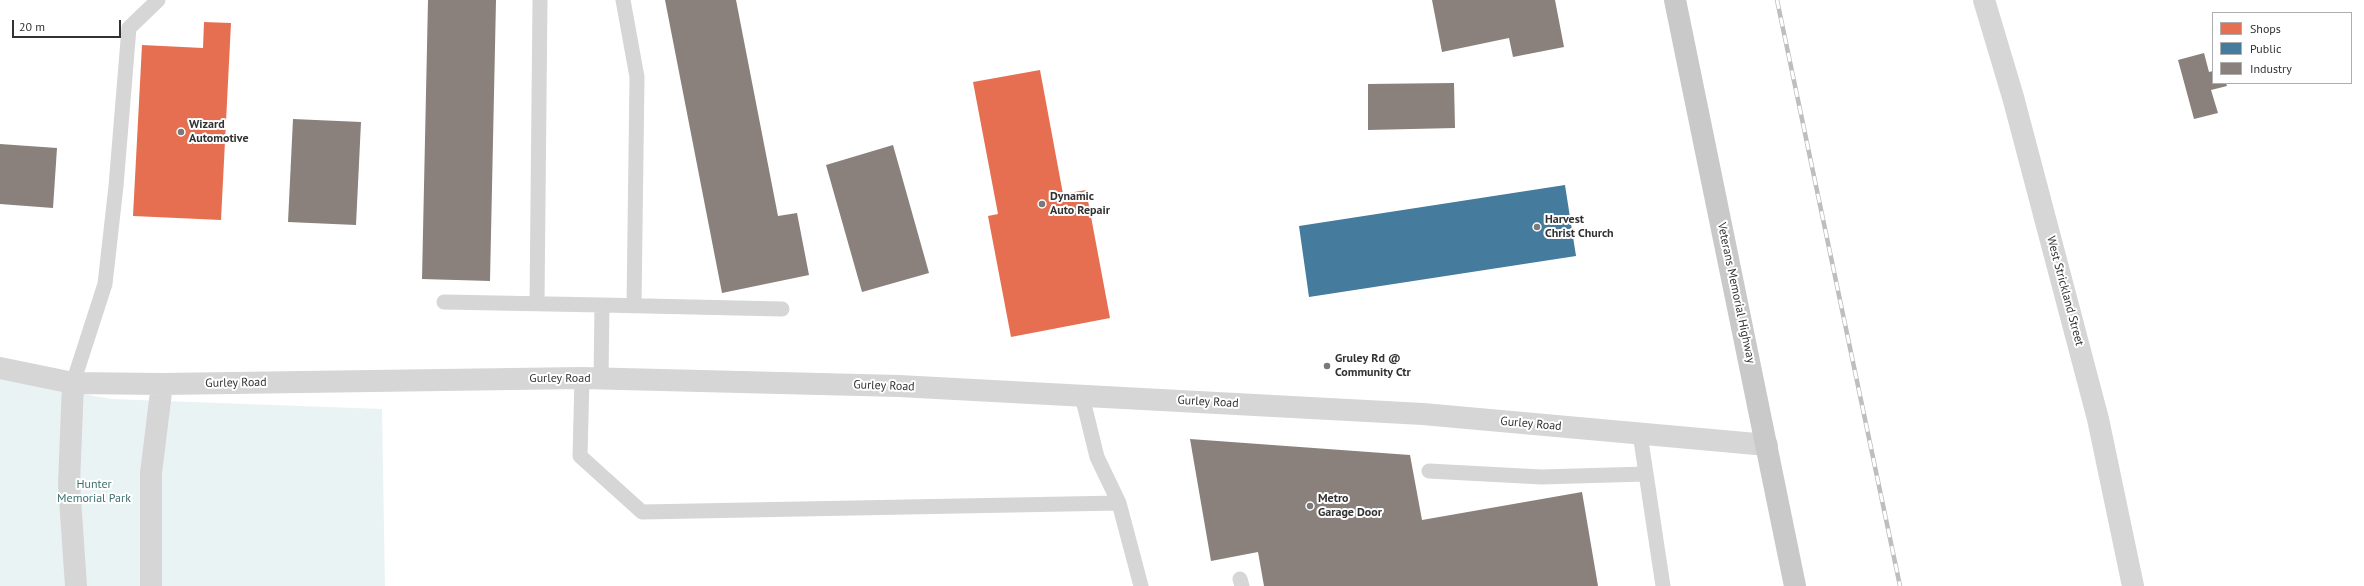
<!DOCTYPE html>
<style>
body{margin:0}
#map{position:relative;width:2364px;height:586px;overflow:hidden;background:#fff;font-family:"PT Sans",sans-serif}
canvas{display:block}
.legend{position:absolute;left:2212px;top:12px;width:140px;height:72px;box-sizing:border-box;background:#fff;border:1px solid #adadad;margin:0;padding:5px 7px;list-style:none;font-size:12px;color:#323232}
.legend li{display:flex;align-items:center;gap:8px;height:20px}
.legend b{width:20px;border:1px solid #adadad}
.scale{position:absolute;left:12px;top:20px;width:109px;height:18px;box-sizing:border-box;border:2px solid #323232;border-top:0;padding-left:5px;font-size:12px;line-height:14px;white-space:nowrap;color:#323232;-webkit-text-stroke:3px #fff;paint-order:stroke}
</style>
<div id="map">
<canvas width="2364" height="586"></canvas>
<ul class="legend">
<li><b style="height:11px;background:#e76f51"></b>Shops</li>
<li><b style="height:11px;background:#457b9d"></b>Public</li>
<li><b style="height:11px;background:#8a817c"></b>Industry</li>
</ul>
<div class="scale">20 m</div>
</div>
<script>
const c = document.querySelector('canvas').getContext('2d');
c.lineJoin = 'round';
function fillPath(path, color) { c.fillStyle = color; c.fill(path, 'evenodd'); }
const poly = rows => new Path2D(rows.map(r => 'M' + r).join(''));
function trace(path, color, width, dash) { c.strokeStyle = color; c.lineWidth = width; c.lineCap = dash ? 'butt' : 'round'; c.setLineDash(dash || []); c.stroke(path); }
function drawText(font, color, halo, rows, align = 'center') {
  c.font = font + ' "PT Sans",sans-serif'; c.lineWidth = 4; c.setLineDash([]); c.textBaseline = 'middle'; c.strokeStyle = halo; c.fillStyle = color; for (const [text, x, y, turn = 0] of rows) {
    c.save(); c.translate(x, y); c.rotate((+turn || 0) * Math.PI / 180); c.textAlign = isNaN(turn) ? turn : align; if (halo) c.strokeText(text, 0, 0); c.fillText(text, 0, 0); c.restore();
  }
}
const green = poly([
 [0,379,111,399,382,409,385,586,0,586]
]);
const shops = poly([
 [204,22,231,23,221,220,133,216,142,45,203,48],
 [1040,70,1063,194,1086,190,1110,318,1011,337,988,216,998,214,973,82]
]);
const public = poly([
 [1565,185,1576,256,1309,297,1299,226]
]);
const industry = poly([
 [428,0,496,0,490,281,422,279],
 [665,0,736,0,778,216,797,213,809,275,722,293],
 [1432,0,1555,0,1564,47,1513,57,1509,38,1442,52],
 [2204,53,2209,72,2213,71,2213,83,2226,83,2227,86,2211,90,2218,113,2194,119,2178,60],
 [1454,83,1455,128,1368,130,1368,84],
 [293,119,361,122,356,225,288,222],
 [0,144,57,148,53,208,0,204],
 [893,145,929,273,862,292,826,165],
 [1190,439,1410,455,1422,520,1582,492,1598,586,1264,586,1258,552,1211,561]
]);
const lane = poly([
 [623,0,637,77,634,306],
 [444,302,602,305,601,379],
 [537,303,540,0],
 [602,305,782,309],
 [582,378,580,456,642,512,1119,503,1097,457,1082,396],
 [73,383,105,284,116,186,129,28,158,0],
 [1640,434,1663,586],
 [1429,471,1541,477,1646,474],
 [1119,503,1141,586],
 [1240,579,1242,586]
]);
const street = poly([
 [1984,0,2013,97,2098,419,2133,586],
 [0,368,73,383,162,384,582,378,899,386,1423,414,1767,445],
 [73,383,69,484,76,586],
 [151,586,151,473,162,384]
]);
const primary = poly([
 [1675,0,1795,586]
]);
const rail = poly([
 [1777,0,1900,586]
]);
const markers = [
 [181,132,4,"#7a7a7a"],
 [1042,204,4,"#7a7a7a"],
 [1537,227,4,"#7a7a7a"],
 [1327,366,4,"#7a7a7a"],
 [1310,506,4,"#7a7a7a"]
];
const poiNames = [
 ["Wizard",189,125],
 ["Automotive",189,139],
 ["Dynamic",1050,197],
 ["Auto Repair",1050,211],
 ["Harvest",1545,220],
 ["Christ Church",1545,234],
 ["Gruley Rd @",1335,359],
 ["Community Ctr",1335,373],
 ["Metro",1318,499],
 ["Garage Door",1318,513]
];
const streetNames = [
 ["West Strickland Street",2065,291,75],
 ["Veterans Memorial Highway",1736,293,78],
 ["Gurley Road",560,379],
 ["Gurley Road",236,383,-1],
 ["Gurley Road",884,386,2],
 ["Gurley Road",1208,402,3],
 ["Gurley Road",1531,424,5]
];
const parkNames = [
 ["Hunter",94,485],
 ["Memorial Park",94,499]
];
fillPath(green, '#eaf3f3');
fillPath(shops, '#e76f51');
fillPath(public, '#457b9d');
fillPath(industry, '#8a817c');
trace(lane, '#d6d6d6', 15);
trace(street, '#d6d6d6', 22);
trace(primary, '#c9c9c9', 22);
trace(rail, '#bebebe', 4.5);
trace(rail, '#fff', 3, [9]);
for (const [x, y, r, color] of markers) { const dot = new Path2D(); dot.arc(x, y, r, 0, 2 * Math.PI); c.fillStyle = color; c.fill(dot); trace(dot, '#fff', 1.5); }
drawText('bold 12px', '#323232', '#fff', poiNames, 'left');
drawText('12px', '#323232', '#fff', streetNames);
drawText('12px', '#3c716f', '#fff', parkNames);
</script>
